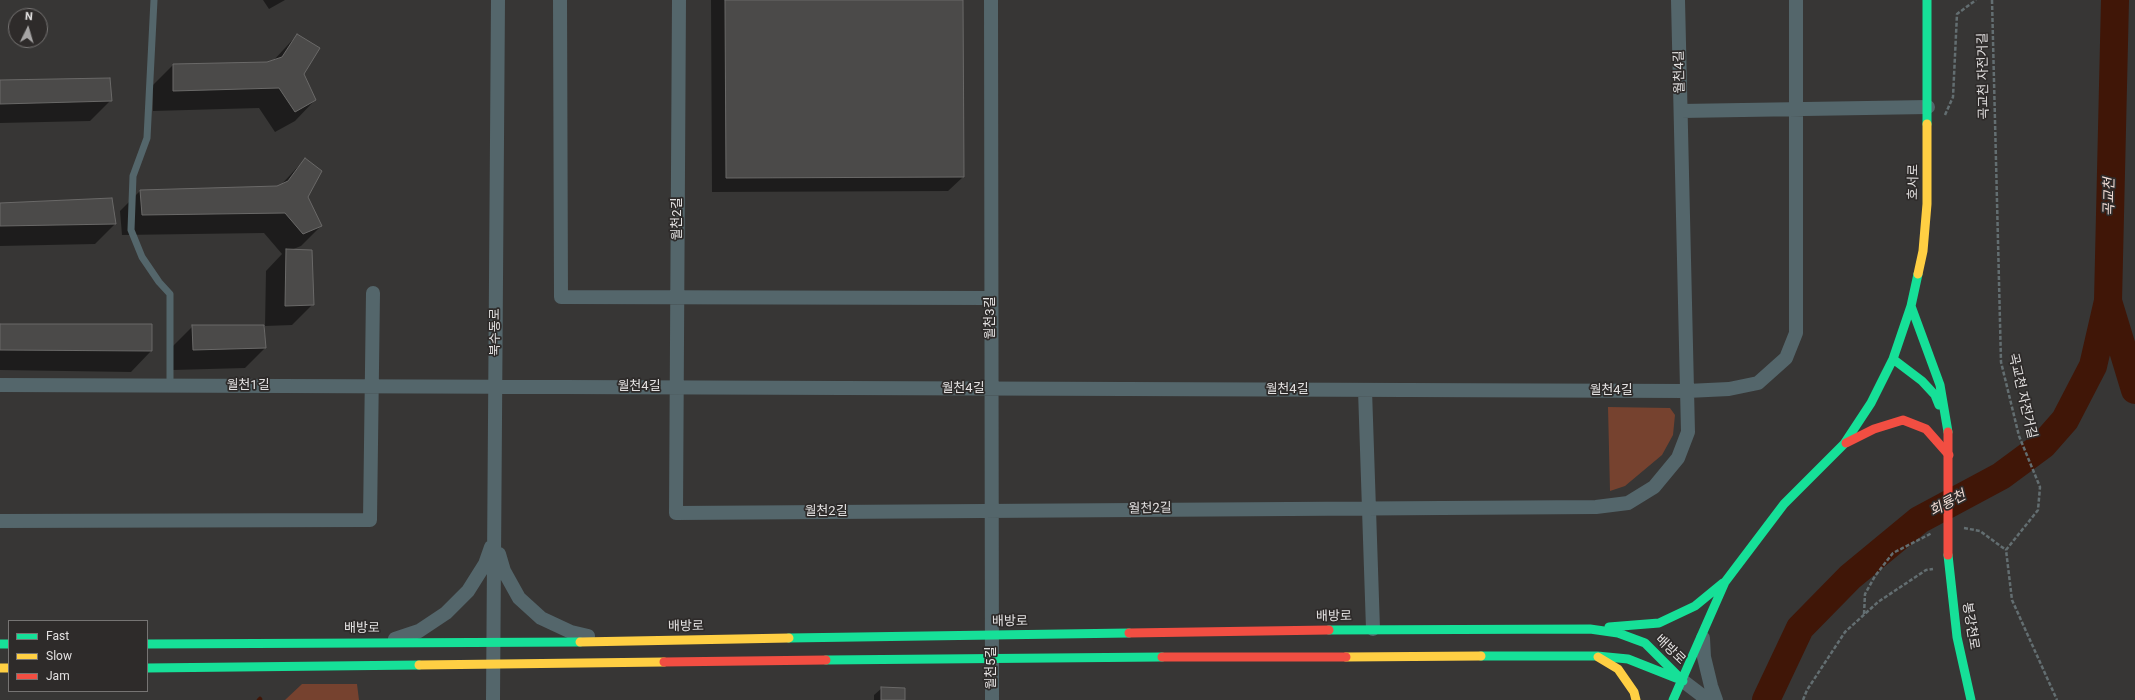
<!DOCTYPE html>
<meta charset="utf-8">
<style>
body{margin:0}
#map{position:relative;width:2135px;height:700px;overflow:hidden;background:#373635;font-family:Roboto,sans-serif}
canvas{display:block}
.legend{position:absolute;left:8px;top:620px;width:140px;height:72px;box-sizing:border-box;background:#2e2b2a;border:1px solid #767473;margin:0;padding:5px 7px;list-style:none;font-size:12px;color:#e3e1e1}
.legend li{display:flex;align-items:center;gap:8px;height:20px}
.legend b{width:20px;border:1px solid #767473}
.north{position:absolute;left:8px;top:8px;width:40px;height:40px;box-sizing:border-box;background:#2e2b2a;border:1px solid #767473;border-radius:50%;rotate:5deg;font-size:11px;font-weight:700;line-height:16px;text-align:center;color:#e3e1e1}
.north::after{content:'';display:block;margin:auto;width:14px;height:18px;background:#a7a5a5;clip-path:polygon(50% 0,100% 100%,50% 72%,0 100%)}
</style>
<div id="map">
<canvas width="2135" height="700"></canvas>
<ul class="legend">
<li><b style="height:5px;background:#16e098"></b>Fast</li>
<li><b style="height:5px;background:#ffcf43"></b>Slow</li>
<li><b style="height:5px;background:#f24e42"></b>Jam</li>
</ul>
<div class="north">N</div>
</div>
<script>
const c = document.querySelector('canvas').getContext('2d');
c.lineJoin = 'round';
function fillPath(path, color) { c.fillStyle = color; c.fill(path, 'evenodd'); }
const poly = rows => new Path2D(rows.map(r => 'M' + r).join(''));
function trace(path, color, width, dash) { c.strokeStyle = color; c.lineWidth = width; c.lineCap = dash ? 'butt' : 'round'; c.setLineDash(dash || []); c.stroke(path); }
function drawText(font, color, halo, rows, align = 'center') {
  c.font = font + ' Roboto,"Noto Sans KR",sans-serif'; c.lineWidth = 3.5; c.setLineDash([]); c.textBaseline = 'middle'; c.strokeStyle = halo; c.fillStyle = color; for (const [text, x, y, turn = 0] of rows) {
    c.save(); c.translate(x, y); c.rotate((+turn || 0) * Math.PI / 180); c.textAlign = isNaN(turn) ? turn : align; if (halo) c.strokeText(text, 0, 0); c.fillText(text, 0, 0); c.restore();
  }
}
const green = poly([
 [1608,407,1670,408,1675,415,1673,435,1662,455,1625,486,1610,491],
 [302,684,357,684,359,700,285,700]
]);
const shadow = poly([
 [263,0,285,0,269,9],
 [711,0,962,0,963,177,948,191,712,192],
 [297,35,303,74,315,100,295,121,275,132,259,108,153,111,153,85,173,65,267,63,273,61],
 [0,81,111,100,90,121,0,123],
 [305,159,307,197,321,226,301,246,291,250,313,304,292,325,265,326,266,271,282,254,264,233,122,235,120,211,140,191,280,186],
 [0,204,115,224,95,244,0,246],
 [0,325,151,351,131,372,0,370],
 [193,326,265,326,265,348,245,368,173,370,172,347],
 [882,688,904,700,874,700,874,695]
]);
const stream = poly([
 [259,700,260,699]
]);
const river = poly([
 [2115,0,2108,301,2135,390],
 [1766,700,1800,628,1850,577,1919,520,2001,476,2043,445,2065,420,2093,366,2108,301]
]);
const building = poly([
 [725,0,963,0,964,177,726,178,725,0],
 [297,34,320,48,304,74,316,100,295,112,279,88,173,91,173,64,267,62,282,57,297,34],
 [110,78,112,101,0,104,0,80,110,78],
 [305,158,322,171,308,197,322,226,303,234,285,213,142,215,140,190,277,186,288,181,305,158],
 [112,198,116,224,0,226,0,203,112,198],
 [286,249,312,250,314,305,285,306,286,249],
 [0,324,152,324,152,351,0,350,0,324],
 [192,325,264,325,266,348,193,350,192,325],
 [881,687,905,688,905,700,881,700,881,687]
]);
const path = poly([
 [1992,0,2001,362,2019,436,2040,487,2038,510,2006,550,2012,600,2057,700],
 [1945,115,1953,97,1957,14,1976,0],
 [1964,528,1980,531,2006,550],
 [1864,614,1865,594,1875,576,1893,553,1932,533],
 [1803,700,1807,690,1845,632,1878,602,1926,570,1933,569]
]);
const lane = poly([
 [154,0,147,138,133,176,131,230,142,257,159,282,170,294,170,385]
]);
const street = poly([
 [560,0,561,297,991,298],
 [679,0,676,513,1596,507,1628,503,1654,487,1678,458,1688,432,1678,0],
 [991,0,992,700],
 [1681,111,1928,107],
 [0,385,1687,391,1729,389,1758,383,1786,358,1796,333,1796,0],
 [1365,390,1373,629],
 [0,521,370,520,373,293],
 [499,554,504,571,519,598,541,618,571,632,588,636],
 [1703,638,1704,657,1711,686,1716,700],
 [395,639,419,631,446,613,468,591,485,564,491,547],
 [1683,681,1708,700],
 [493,700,498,0]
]);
const fast = poly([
 [1927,0,1927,124],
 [1911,306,1940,385,1948,432],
 [1893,359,1922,381,1935,395,1939,405],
 [1948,555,1957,637,1971,700],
 [1609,627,1659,623,1695,606,1723,583],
 [1329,630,1590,629,1618,633,1645,643,1683,681],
 [789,638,1129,633],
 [0,644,9,644],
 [147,644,580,642],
 [1481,656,1597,656,1628,659,1676,678],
 [826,660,1162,657],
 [147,668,419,665],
 [1673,700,1725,582,1784,504,1844,444,1871,403,1893,359,1911,306,1918,274]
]);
const slow = poly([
 [1918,274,1923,251,1927,204,1927,124],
 [580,642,789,638],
 [1346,657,1481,656],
 [1598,657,1618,669,1634,692,1636,700],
 [419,665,664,662],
 [0,668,9,668]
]);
const jam = poly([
 [1846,443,1874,429,1903,420,1926,429,1949,455],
 [1129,633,1329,630],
 [1162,657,1346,657],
 [664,662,826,660]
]);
const jamBridge = poly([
 [1948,432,1948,555]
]);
const streetNames = [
 ["월천4길",1680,72,-91],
 ["곡교천 자전거길",1984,76,-91],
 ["호서로",1914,182,-89],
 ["월천2길",678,219,-90],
 ["월천3길",991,318,-90],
 ["북수동로",496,332,-90],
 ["월천1길",248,386],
 ["월천4길",639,387],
 ["월천4길",963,389],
 ["월천4길",1287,390],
 ["월천4길",1611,391],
 ["곡교천 자전거길",2022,396,77],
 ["월천2길",1150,509,-1],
 ["월천2길",826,512],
 ["배방로",1334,617,-1],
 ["배방로",1010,622,-1],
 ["봉강천로",1970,626,81],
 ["배방로",686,627,-1],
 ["배방로",362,629],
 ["배방로",1670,650,44],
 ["월천5길",992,668,-90]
];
const waterNames = [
 ["곡교천",2110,197,-89],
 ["회룡천",1948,504,-28]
];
fillPath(green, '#76422f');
fillPath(shadow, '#0007');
trace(stream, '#401607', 4.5);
trace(river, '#401607', 28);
fillPath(building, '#4b4a49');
trace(building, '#6a6968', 1);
trace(path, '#636e71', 2.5, [4, 2]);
trace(lane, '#54666b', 7);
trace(street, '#54666b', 14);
trace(fast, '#16e098', 9);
trace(slow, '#ffcf43', 9);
trace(jam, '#f24e42', 9);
trace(jamBridge, '#f24e42', 9);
drawText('13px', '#e3e1e1', '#2e2b2a', streetNames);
drawText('italic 14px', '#f2ddd6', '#2e2b2a', waterNames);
</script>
